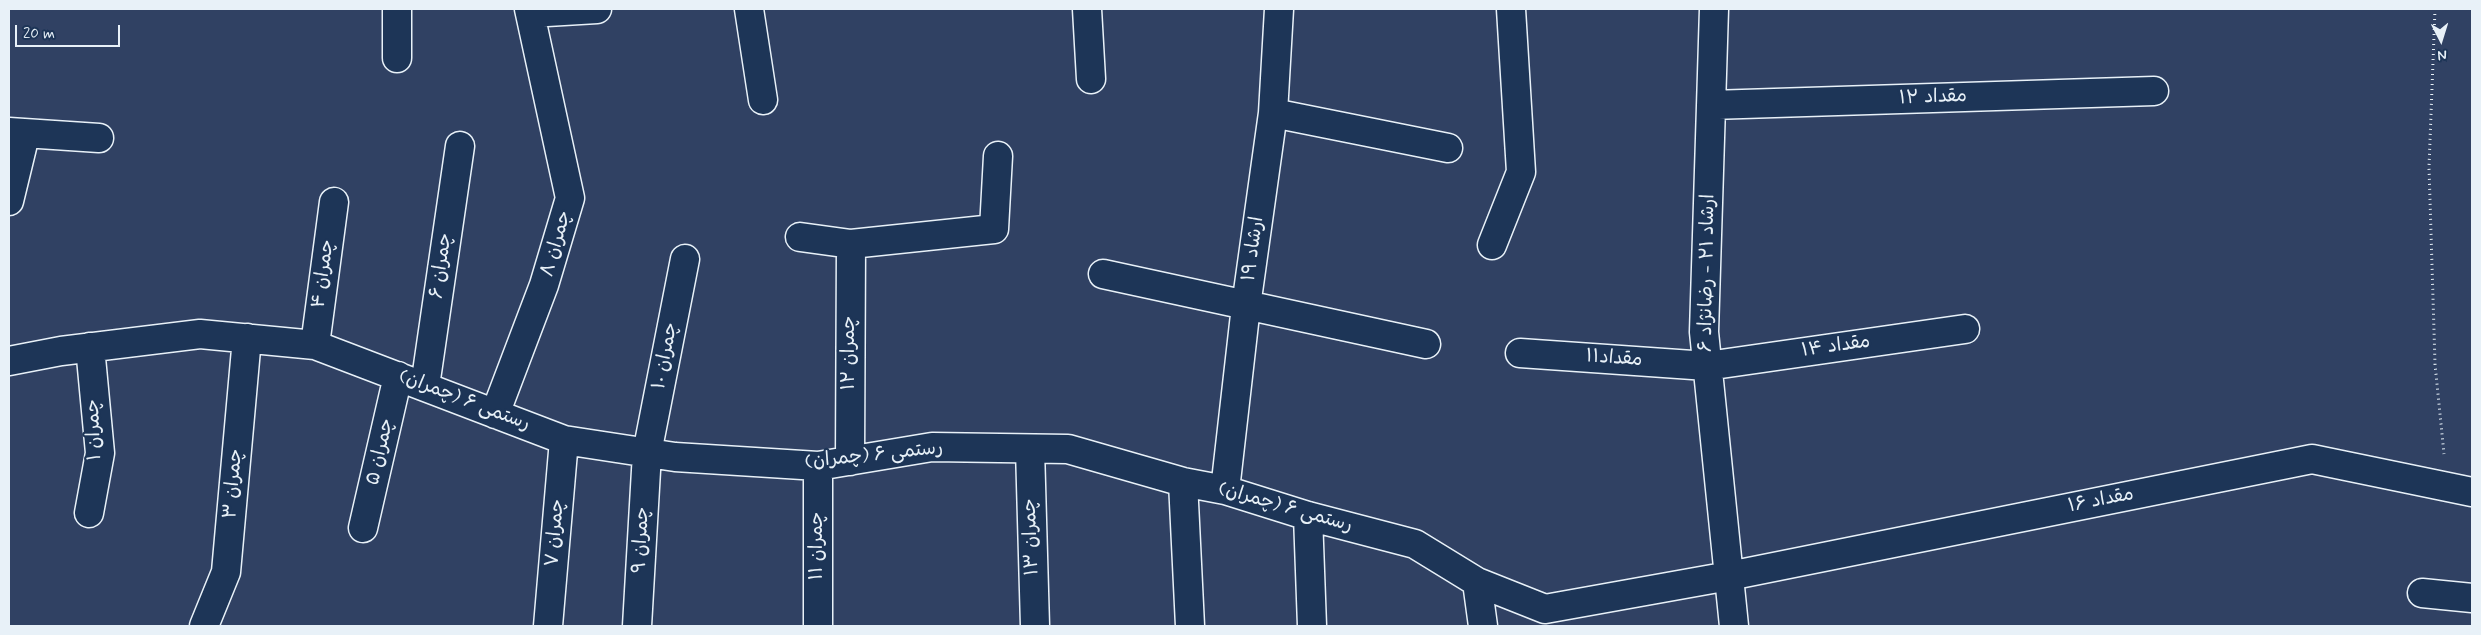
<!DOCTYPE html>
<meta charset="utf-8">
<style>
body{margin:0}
#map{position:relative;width:2481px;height:635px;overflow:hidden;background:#304163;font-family:Mynerve,sans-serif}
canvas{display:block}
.frame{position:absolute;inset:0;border:10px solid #e8f1f8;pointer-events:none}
.north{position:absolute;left:2416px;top:15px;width:50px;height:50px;-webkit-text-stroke:4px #1d3557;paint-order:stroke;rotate:175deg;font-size:14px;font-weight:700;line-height:20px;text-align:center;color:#e8f1f8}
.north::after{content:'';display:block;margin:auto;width:18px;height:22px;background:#e8f1f8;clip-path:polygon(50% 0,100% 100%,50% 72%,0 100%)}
.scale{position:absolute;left:15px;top:25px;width:105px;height:22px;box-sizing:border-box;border:2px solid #e8f1f8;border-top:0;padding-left:6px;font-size:15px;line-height:18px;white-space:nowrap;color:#e8f1f8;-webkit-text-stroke:4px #1d3557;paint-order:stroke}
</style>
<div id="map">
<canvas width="2481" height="635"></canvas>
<div class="frame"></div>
<div class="north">N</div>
<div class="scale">20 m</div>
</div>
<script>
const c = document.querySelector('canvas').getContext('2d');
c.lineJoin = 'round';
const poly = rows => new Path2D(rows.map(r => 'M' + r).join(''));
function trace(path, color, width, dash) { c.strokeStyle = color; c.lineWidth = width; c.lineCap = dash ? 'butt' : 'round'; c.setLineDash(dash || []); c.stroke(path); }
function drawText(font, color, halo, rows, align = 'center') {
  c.font = font + ' Mynerve,"Playpen Sans Arabic",sans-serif'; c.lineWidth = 4.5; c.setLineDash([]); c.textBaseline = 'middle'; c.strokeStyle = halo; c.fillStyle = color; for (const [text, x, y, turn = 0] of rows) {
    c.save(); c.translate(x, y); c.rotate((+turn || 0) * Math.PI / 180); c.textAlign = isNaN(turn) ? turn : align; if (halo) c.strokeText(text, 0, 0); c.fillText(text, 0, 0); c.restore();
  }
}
const path = poly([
 [2435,9,2429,167,2435,364,2444,454]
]);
const street = poly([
 [749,9,763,100],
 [1087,9,1091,79],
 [1714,9,1704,332,1734,626],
 [530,13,597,9],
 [397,58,397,9],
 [1711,105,2154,91],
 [1273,113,1448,148],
 [9,132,99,138],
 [9,201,25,135],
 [800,237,851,244,994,229,998,156],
 [1492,245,1521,172,1511,9],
 [1103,274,1426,344],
 [315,345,334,202],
 [1520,353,1707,366,1965,329],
 [9,361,61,351,200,334,315,345,564,440,675,457,818,466,932,447,1068,449,1183,482,1225,490,1308,516,1415,544,1477,582,1545,609,1729,576,2312,459,2472,492],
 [425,386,460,146],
 [495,414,544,285,570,198,529,9],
 [1030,449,1035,626],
 [850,461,851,244],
 [1183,482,1190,626],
 [1225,490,1246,306,1273,113,1279,9],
 [89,513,100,453,90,347],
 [1308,516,1312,626],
 [363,528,398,376],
 [1477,582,1483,626],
 [2422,593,2472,598],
 [204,626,226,572,247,338],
 [548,626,564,440],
 [637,626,647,453,685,259],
 [818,626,818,466]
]);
const streetNames = [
 ["مقداد ۱۲",1933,98,-2],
 ["چمران ۸",557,244,-74],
 ["ارشاد ۱۹",1254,249,-82],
 ["چمران ۶",442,266,-82],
 ["ارشاد ۲۱ - رضانژاد ۶",1708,273,-89],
 ["چمران ۴",324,274,-82],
 ["مقداد ۱۴",1836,347,-8],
 ["چمران ۱۲",850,353,-90],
 ["چمران ۱۰",666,356,-79],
 ["مقداد۱۱",1614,359,4],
 ["رستمی ۶ (چمران)",464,401,21],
 ["چمران ۱",95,430,-92],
 ["چمران ۵",381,452,-77],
 ["رستمی ۶ (چمران)",874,456,-6],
 ["چمران ۳",234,484,-85],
 ["مقداد ۱۶",2101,501,-11],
 ["رستمی ۶ (چمران)",1285,508,16],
 ["چمران ۷",556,533,-85],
 ["چمران ۱۳",1032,537,-92],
 ["چمران ۹",642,540,-87],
 ["چمران ۱۱",818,546,-90]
];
trace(street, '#e8f1f8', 31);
trace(path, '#e8f1f8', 3, [1, 4]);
trace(street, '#1d3557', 28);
drawText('19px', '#e8f1f8', '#1d3557', streetNames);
</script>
